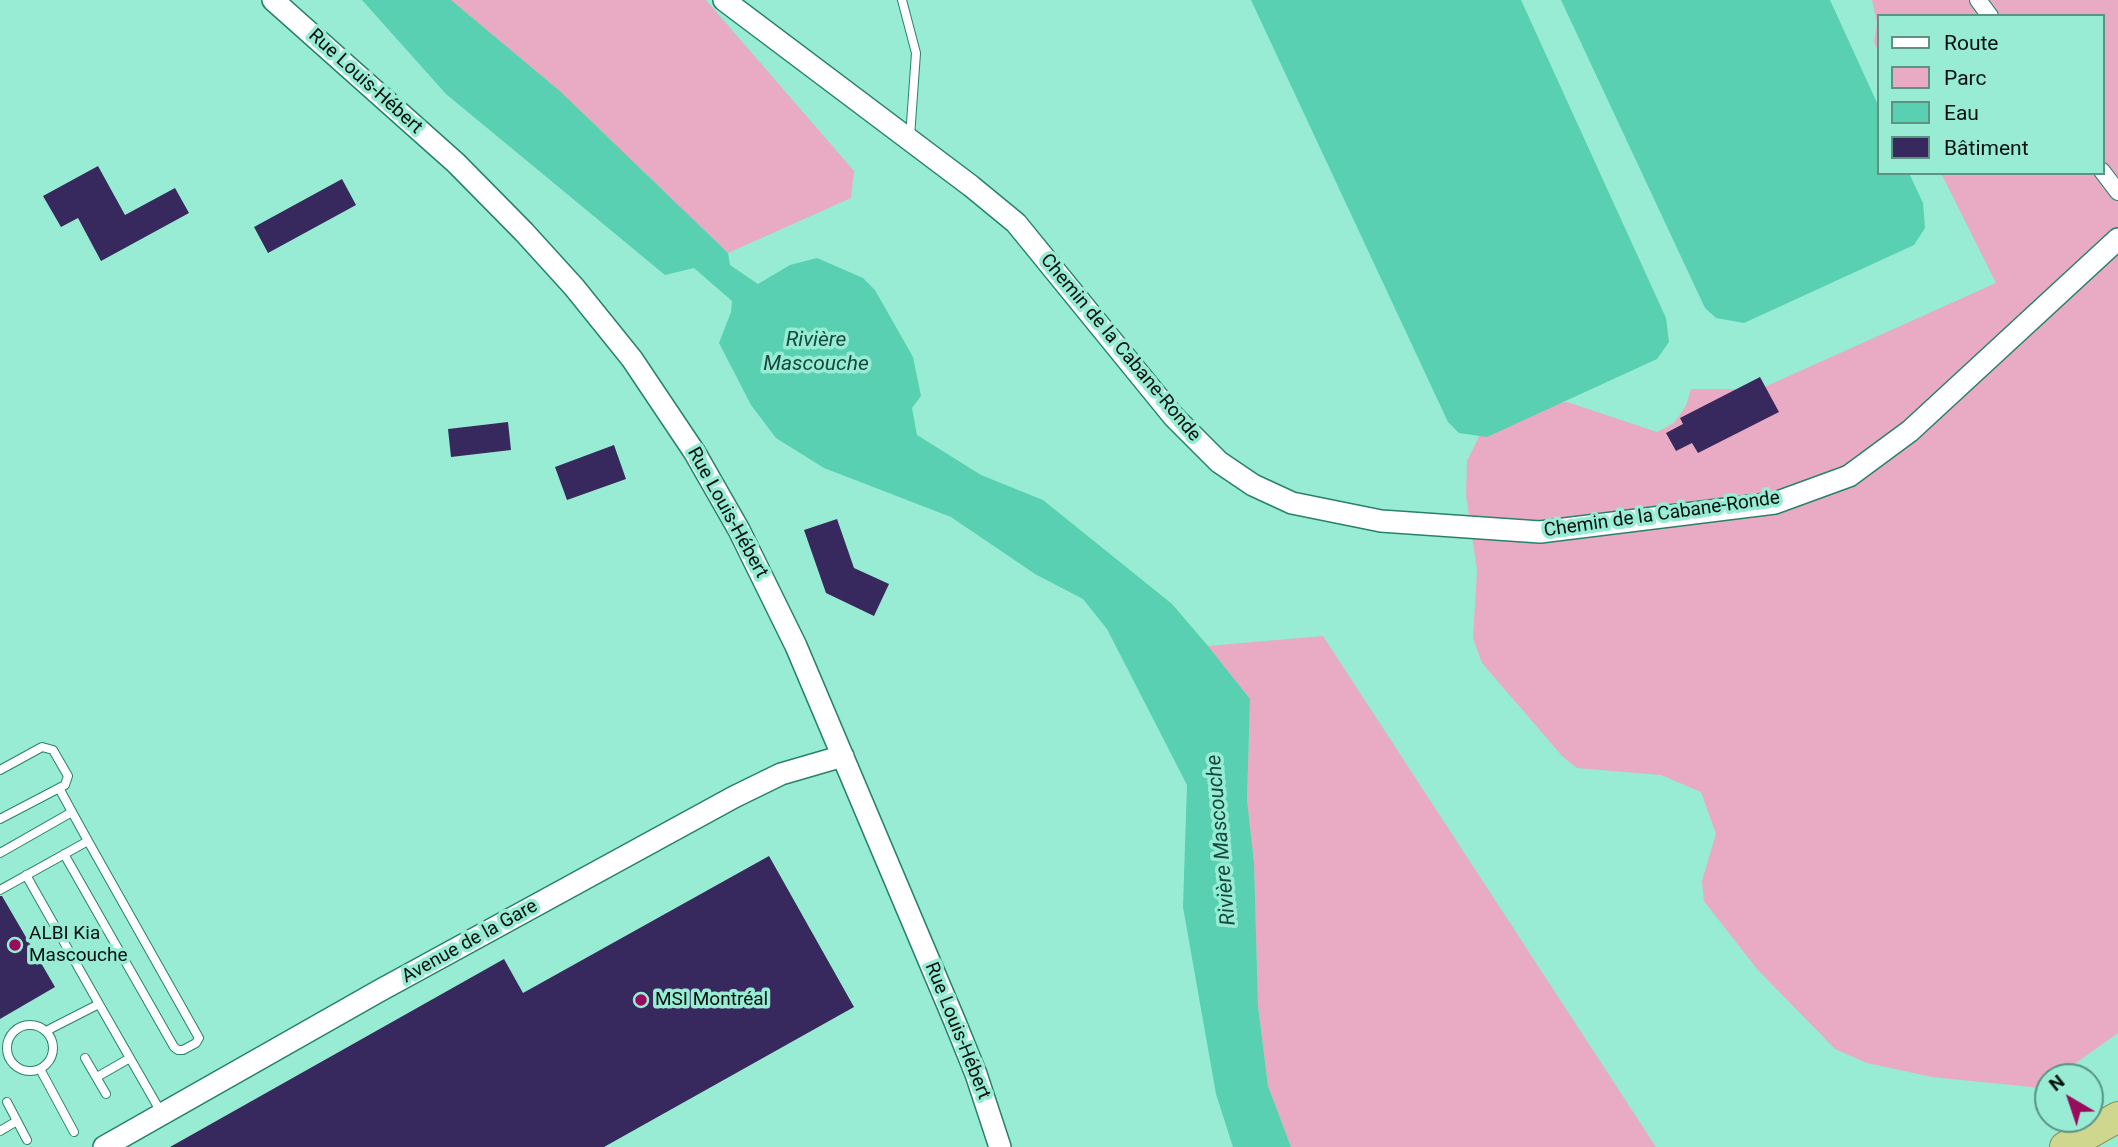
<!DOCTYPE html>
<meta charset="utf-8">
<style>
body{margin:0}
#map{position:relative;width:2118px;height:1147px;overflow:hidden;background:#97ecd3;font-family:Roboto,sans-serif}
canvas{display:block}
.legend{position:absolute;left:1877px;top:14px;width:228px;height:161px;box-sizing:border-box;background:#97ecd3;border:2px solid #5b9483;margin:0;padding:9px 12px;list-style:none;font-size:21px;color:#00110b}
.legend li{display:flex;align-items:center;gap:14px;height:35px}
.legend b{width:35px;border:2px solid #5b9483}
.north{position:absolute;left:2034px;top:1063px;width:70px;height:70px;box-sizing:border-box;background:#97ecd3;border:2px solid #5b9483;border-radius:50%;rotate:321deg;font-size:19px;font-weight:700;line-height:28px;text-align:center;color:#00110b}
.north::after{content:'';display:block;margin:auto;width:24px;height:32px;background:#990b5d;clip-path:polygon(50% 0,100% 100%,50% 72%,0 100%)}
</style>
<div id="map">
<canvas width="2118" height="1147"></canvas>
<ul class="legend">
<li><b style="height:9px;background:#fff"></b>Route</li>
<li><b style="height:19px;background:#e9aac3"></b>Parc</li>
<li><b style="height:19px;background:#58d0b1"></b>Eau</li>
<li><b style="height:19px;background:#37295d"></b>Bâtiment</li>
</ul>
<div class="north">N</div>
</div>
<script>
const c = document.querySelector('canvas').getContext('2d');
c.lineJoin = 'round';
function fillPath(path, color) { c.fillStyle = color; c.fill(path, 'evenodd'); }
const poly = rows => new Path2D(rows.map(r => 'M' + r).join(''));
function trace(path, color, width, dash) { c.strokeStyle = color; c.lineWidth = width; c.lineCap = dash ? 'butt' : 'round'; c.setLineDash(dash || []); c.stroke(path); }
function drawText(font, color, halo, rows, align = 'center') {
  c.font = font + ' Roboto,sans-serif'; c.lineWidth = 7; c.setLineDash([]); c.textBaseline = 'middle'; c.strokeStyle = halo; c.fillStyle = color; for (const [text, x, y, turn = 0] of rows) {
    c.save(); c.translate(x, y); c.rotate((+turn || 0) * Math.PI / 180); c.textAlign = isNaN(turn) ? turn : align; if (halo) c.strokeText(text, 0, 0); c.fillText(text, 0, 0); c.restore();
  }
}
const green = poly([
 [451,0,706,0,854,171,851,198,728,253,561,92],
 [1872,0,2118,0,2118,1033,2056,1077,2048,1077,2048,1083,2041,1088,1932,1077,1867,1063,1835,1049,1757,969,1704,901,1702,881,1716,834,1701,792,1661,775,1577,768,1563,757,1482,663,1473,638,1477,570,1466,495,1467,461,1487,420,1504,409,1567,402,1657,432,1674,423,1686,406,1691,389,1760,389,1996,283,1941,173,2102,173,2102,16,1878,16,1878,51,1874,42,1877,23],
 [1323,636,1656,1147,1291,1147,1268,1086,1258,1006,1254,863,1247,800,1250,699,1208,646]
]);
const water = poly([
 [362,0,451,0,561,92,728,253,730,265,758,284,790,265,817,258,863,278,875,290,913,357,921,396,912,408,917,435,981,475,1043,500,1172,604,1208,646,1250,699,1247,800,1254,863,1258,1006,1268,1086,1291,1147,1233,1147,1216,1094,1183,907,1187,785,1107,629,1083,599,1035,574,951,517,824,468,776,438,751,405,719,343,731,312,732,301,694,268,665,275,446,94],
 [1251,0,1521,0,1666,318,1669,342,1657,359,1487,437,1459,433,1448,422],
 [1561,0,1830,0,1878,105,1878,173,1909,173,1923,203,1925,228,1914,245,1744,323,1716,318,1705,308]
]);
const building = poly([
 [98,166,125,215,175,188,189,213,101,261,78,218,61,227,43,196],
 [342,179,356,205,268,253,254,227],
 [1760,377,1779,412,1698,453,1692,443,1676,451,1666,433,1683,424,1680,418],
 [508,422,511,450,451,457,448,429],
 [614,445,626,479,567,500,555,467],
 [837,519,854,568,889,584,874,616,826,593,804,530],
 [769,856,854,1007,604,1147,170,1147,504,959,523,993],
 [0,896,2,896,55,987,0,1019]
]);
const service = poly([
 [902,0,916,53,910,137],
 [0,770,42,747,53,750,68,776,65,785,0,819],
 [59,788,72,812],
 [0,853,72,812,88,841,0,890],
 [64,854,174,1047,178,1050,183,1050,196,1043,199,1038,88,841],
 [26,875,99,1004],
 '7 1048a23 23 0 1 1 46 0a23 23 0 1 1-46 0Z',
 [46,1031,99,1004,162,1114],
 [85,1058,106,1094],
 [40,1069,74,1132],
 [97,1077,130,1058],
 [7,1102,27,1140],
 [0,1131,17,1121]
]);
const minor = poly([
 [1978,0,1990,16],
 [2102,171,2118,192]
]);
const tertiary = poly([
 [273,0,456,163,524,232,574,287,632,359,695,453,739,530,796,646,955,1022,976,1074,1000,1147],
 [724,0,971,186,1016,223,1174,417,1219,462,1253,485,1292,503,1381,521,1540,532,1775,503,1849,476,1910,431,2118,239],
 [104,1147,379,991,734,797,781,774,843,756]
]);
const motorway = poly([
 [2065,1147,2118,1117]
]);
const markers = [
 [15,945,7,"#990b5d"],
 [641,1000,7,"#990b5d"]
];
const streetNames = [
 ["Rue Louis-Hébert",365,82,42],
 ["Chemin de la Cabane-Ronde",1120,348,50],
 ["Rue Louis-Hébert",727,513,61],
 ["Chemin de la Cabane-Ronde",1662,515,-8],
 ["Avenue de la Gare",470,942,-29],
 ["Rue Louis-Hébert",957,1031,68]
];
const poiNames = [
 ["ALBI Kia",29,934],
 ["Mascouche",29,956],
 ["MSI Montréal",655,1000]
];
const waterNames = [
 ["Rivière",816,341],
 ["Mascouche",816,365],
 ["Rivière Mascouche",1222,840,-95]
];
fillPath(green, '#e9aac3');
fillPath(water, '#58d0b1');
fillPath(building, '#37295d');
trace(service, '#28816c', 10);
trace(minor, '#28816c', 18);
trace(tertiary, '#28816c', 24);
trace(motorway, '#869260', 32);
trace(service, '#fff', 8);
trace(minor, '#fff', 16);
trace(tertiary, '#fff', 21);
trace(motorway, '#ced78d', 30);
for (const [x, y, r, color] of markers) { const dot = new Path2D(); dot.arc(x, y, r, 0, 2 * Math.PI); c.fillStyle = color; c.fill(dot); trace(dot, '#97ecd3', 2.5); }
drawText('19px', '#00110b', '#97ecd3', streetNames);
drawText('19px', '#00110b', '#97ecd3', poiNames, 'left');
drawText('italic 21px', '#16493d', '#97ecd3', waterNames);
</script>
